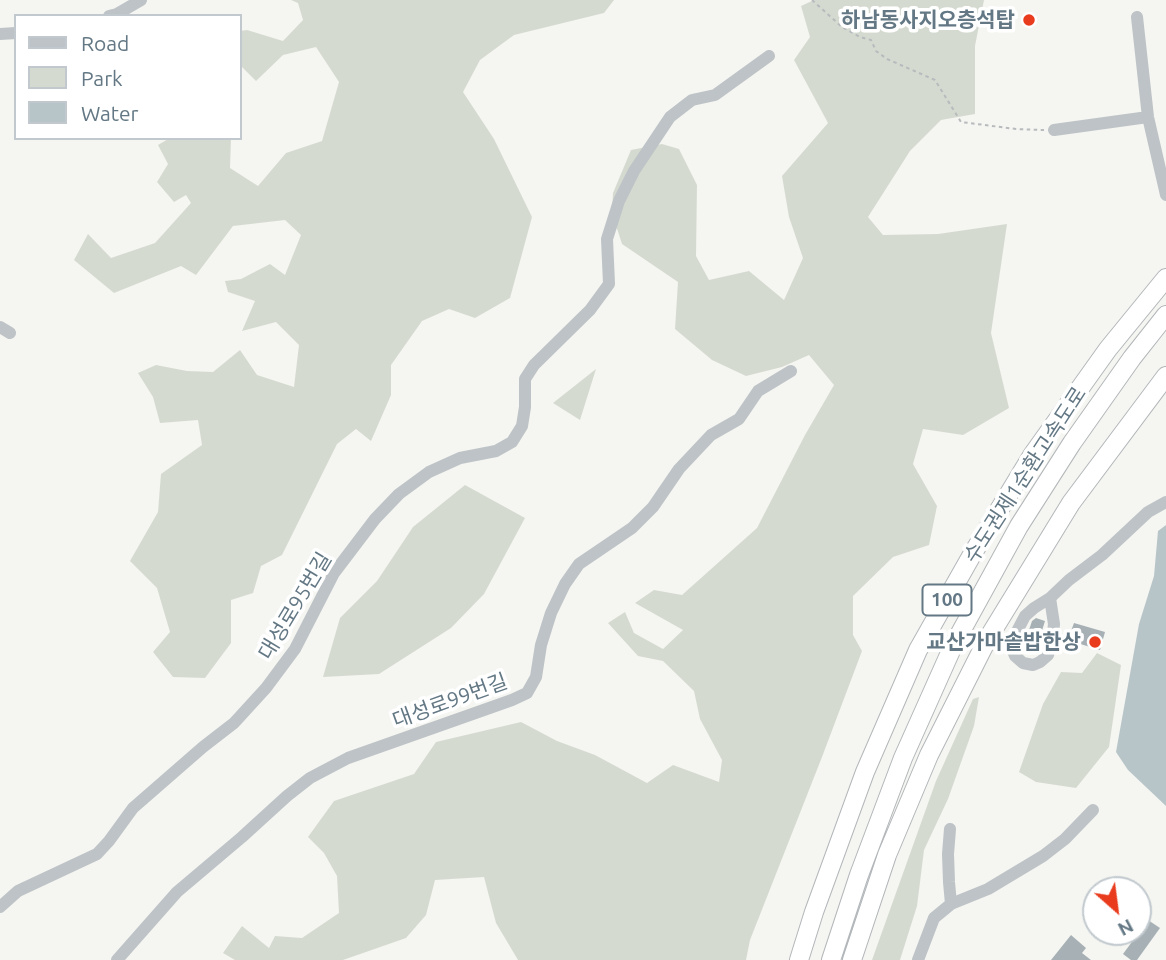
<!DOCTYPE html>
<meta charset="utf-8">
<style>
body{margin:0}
#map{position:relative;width:1166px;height:960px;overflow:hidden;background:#f5f5f1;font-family:Ubuntu,sans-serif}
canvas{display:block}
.legend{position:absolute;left:14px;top:14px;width:228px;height:126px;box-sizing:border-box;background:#fff;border:2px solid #c1c9ce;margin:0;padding:9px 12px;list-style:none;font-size:21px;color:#637884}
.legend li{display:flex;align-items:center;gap:14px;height:35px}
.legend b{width:35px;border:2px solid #c1c9ce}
.north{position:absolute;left:1082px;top:876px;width:70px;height:70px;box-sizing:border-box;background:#fff;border:2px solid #c1c9ce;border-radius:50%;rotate:152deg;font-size:19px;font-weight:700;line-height:28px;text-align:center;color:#637884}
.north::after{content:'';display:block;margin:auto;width:24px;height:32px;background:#e93b1d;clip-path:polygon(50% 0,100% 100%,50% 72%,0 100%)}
</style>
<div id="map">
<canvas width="1166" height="960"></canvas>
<ul class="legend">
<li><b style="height:9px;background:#bdc3c6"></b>Road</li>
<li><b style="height:19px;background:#d5dad0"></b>Park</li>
<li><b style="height:19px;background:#b7c5c9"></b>Water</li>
</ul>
<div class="north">N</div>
</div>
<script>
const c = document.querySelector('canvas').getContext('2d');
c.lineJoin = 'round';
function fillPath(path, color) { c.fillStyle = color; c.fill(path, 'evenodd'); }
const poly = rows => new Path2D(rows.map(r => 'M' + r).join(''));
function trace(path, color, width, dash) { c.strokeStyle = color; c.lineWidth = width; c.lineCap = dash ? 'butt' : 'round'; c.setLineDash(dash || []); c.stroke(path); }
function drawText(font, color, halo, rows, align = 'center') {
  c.font = font + ' Ubuntu,"Noto Sans KR",sans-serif'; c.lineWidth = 7; c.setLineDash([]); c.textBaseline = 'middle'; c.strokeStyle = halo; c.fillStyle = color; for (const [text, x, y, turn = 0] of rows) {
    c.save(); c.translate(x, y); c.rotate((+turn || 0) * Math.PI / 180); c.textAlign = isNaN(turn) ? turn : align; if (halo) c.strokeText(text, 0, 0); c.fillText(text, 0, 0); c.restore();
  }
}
const green = poly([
 [291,0,614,0,604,13,514,35,480,60,463,92,494,139,532,217,510,298,475,318,449,309,422,321,391,365,391,395,371,441,356,429,337,444,282,555,261,566,253,593,231,600,231,643,205,678,173,677,153,652,170,632,157,588,130,561,158,512,161,474,202,445,198,420,160,423,153,397,138,373,156,365,187,371,213,372,240,350,257,375,294,387,299,345,276,322,242,331,255,301,228,292,225,281,241,279,270,264,285,275,301,235,285,220,233,226,196,275,181,266,114,293,74,260,88,234,111,258,155,243,191,203,186,195,174,202,157,182,168,164,158,145,170,138,231,138,230,168,258,186,286,153,322,141,339,82,316,47,283,55,256,81,240,65,240,31,247,30,283,41,303,20,298,3],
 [814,0,984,0,975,46,975,114,941,120,910,151,868,217,883,235,938,234,1007,224,991,333,1009,408,963,435,923,429,913,464,937,506,929,545,893,557,853,596,853,635,862,651,822,757,750,940,746,960,518,960,496,923,484,877,435,880,426,915,406,938,343,960,235,960,223,953,242,926,269,948,275,936,302,938,339,913,337,876,324,853,308,837,334,801,414,774,436,742,521,722,557,741,595,755,647,783,673,765,719,782,722,760,700,719,694,691,663,661,638,656,608,623,625,612,634,633,663,649,683,630,635,603,654,590,682,595,757,528,805,435,834,385,809,355,782,367,746,376,712,360,675,329,678,282,622,244,612,213,613,193,631,150,662,144,679,149,697,185,696,256,709,280,749,271,784,300,803,258,789,217,782,176,828,123,794,60,810,37,801,6],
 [596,369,580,420,553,403],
 [465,485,525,518,484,594,451,628,379,674,323,677,340,618,377,581,413,527],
 [1097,653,1121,665,1109,747,1076,788,1036,782,1019,772,1043,704,1061,672,1082,673],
 [979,697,974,726,948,799,924,850,917,906,900,960,872,960,936,781,973,699]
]);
const water = poly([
 [1166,525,1166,806,1128,770,1116,752,1139,624,1154,576,1158,531]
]);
const building = poly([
 [1036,618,1045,621,1040,637,1028,633,1032,621],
 [1074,623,1105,632,1100,650,1064,639,1066,630,1071,631],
 [1148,920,1160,928,1137,960,1131,960,1123,954],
 [1071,935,1086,948,1082,953,1091,960,1051,960]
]);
const path = poly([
 [812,0,842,27,860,37,871,40,876,51,887,59,935,80,961,122,1016,129,1044,130]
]);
const minor = poly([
 [109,16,117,14,141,0],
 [1137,17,1148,117,1166,195],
 [0,34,16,33],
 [1054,130,1148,117],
 [0,327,10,333],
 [1050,598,1054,624,1052,642,1048,655,1040,662,1033,665,1023,663,1015,656,1012,649,1013,639,1025,616,1034,608,1050,598,1069,580,1102,555,1148,512,1166,502],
 [950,829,948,854,949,882,951,904],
 [0,907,18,891,97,854,109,841,133,808,203,747,234,723,266,688,295,649,334,573,375,519,399,494,429,472,460,458,496,451,512,442,522,426,525,407,525,379,534,365,590,310,609,284,607,239,619,201,634,171,670,117,692,100,715,95,769,56],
 [117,960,177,892,242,837,287,796,310,778,348,758,512,700,527,693,536,677,541,645,551,613,565,584,579,564,632,528,653,507,679,469,711,435,739,419,758,391,791,371],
 [918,960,934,918,951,904,988,889,1043,856,1065,839,1093,810]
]);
const highway = poly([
 [799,960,814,912,865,772,918,650,973,553,1033,454,1108,349,1166,278],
 [831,960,859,875,903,758,953,646,1019,526,1072,443,1132,358,1166,315],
 [852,960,887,855,929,755,987,640,1071,503,1166,376]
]);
const markers = [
 [1029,20,7,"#e93b1d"],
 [1095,642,7,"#e93b1d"]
];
const shields = [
 [947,600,49]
];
const shieldNames = [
 ["100",947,600]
];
const poiNames = [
 ["하남동사지오층석탑",1015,20],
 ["교산가마솥밥한상",1081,642]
];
const streetNames = [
 ["수도권제1순환고속도로",1025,475,-57],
 ["대성로95번길",295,606,-59],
 ["대성로99번길",450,701,-20]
];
fillPath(green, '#d5dad0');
fillPath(water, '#b7c5c9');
fillPath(building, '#a7b1b5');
trace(highway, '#b3b7ba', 20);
trace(path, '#b7bbbd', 2, [3.5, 3.5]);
trace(minor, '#bdc3c6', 12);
trace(highway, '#fff', 18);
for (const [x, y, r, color] of markers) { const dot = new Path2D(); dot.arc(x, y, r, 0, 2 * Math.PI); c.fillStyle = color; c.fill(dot); trace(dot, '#fff', 2.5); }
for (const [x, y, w] of shields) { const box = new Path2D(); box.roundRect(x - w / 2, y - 15.5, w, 31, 5); c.fillStyle = '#fff'; c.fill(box); trace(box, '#637884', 2); }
drawText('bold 19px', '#637884', null, shieldNames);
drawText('bold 21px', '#637884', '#fff', poiNames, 'right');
drawText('21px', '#637884', '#fff', streetNames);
</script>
